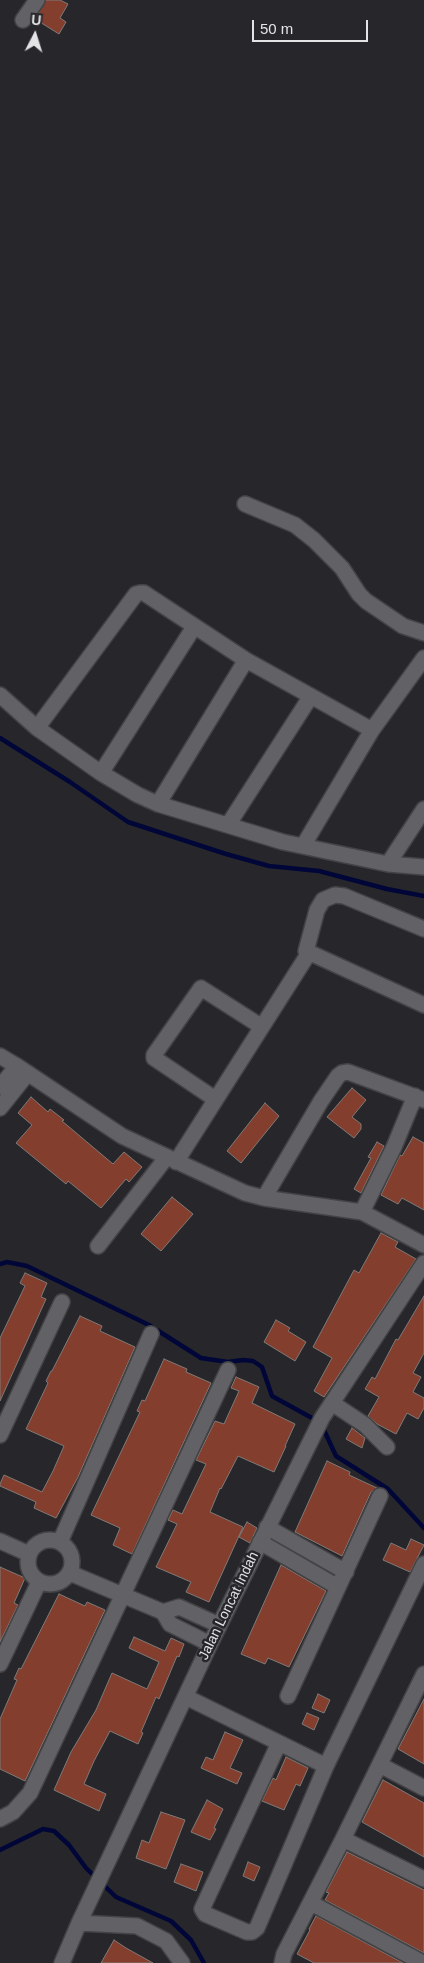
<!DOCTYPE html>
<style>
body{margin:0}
#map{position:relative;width:424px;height:1963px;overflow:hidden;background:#27272b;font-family:Helvetica,sans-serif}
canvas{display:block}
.north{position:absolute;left:10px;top:10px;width:50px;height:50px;-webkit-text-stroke:4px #27272b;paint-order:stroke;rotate:5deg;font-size:14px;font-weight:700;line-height:20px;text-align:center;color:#e4e3e6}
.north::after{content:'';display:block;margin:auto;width:18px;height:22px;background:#e4e3e6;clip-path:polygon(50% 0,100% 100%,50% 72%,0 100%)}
.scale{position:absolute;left:252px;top:20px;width:116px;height:22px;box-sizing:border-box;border:2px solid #e4e3e6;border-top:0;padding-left:6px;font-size:15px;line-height:18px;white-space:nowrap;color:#e4e3e6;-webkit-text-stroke:4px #27272b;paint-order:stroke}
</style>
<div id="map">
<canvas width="424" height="1963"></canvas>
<div class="north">U</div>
<div class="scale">50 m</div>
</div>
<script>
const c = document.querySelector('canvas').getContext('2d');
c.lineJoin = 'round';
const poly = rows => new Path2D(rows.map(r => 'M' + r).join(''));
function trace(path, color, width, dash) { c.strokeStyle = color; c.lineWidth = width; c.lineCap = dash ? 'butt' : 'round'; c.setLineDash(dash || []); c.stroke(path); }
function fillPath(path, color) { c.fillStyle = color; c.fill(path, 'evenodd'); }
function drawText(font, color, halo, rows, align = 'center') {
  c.font = font + ' Helvetica,sans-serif'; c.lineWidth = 5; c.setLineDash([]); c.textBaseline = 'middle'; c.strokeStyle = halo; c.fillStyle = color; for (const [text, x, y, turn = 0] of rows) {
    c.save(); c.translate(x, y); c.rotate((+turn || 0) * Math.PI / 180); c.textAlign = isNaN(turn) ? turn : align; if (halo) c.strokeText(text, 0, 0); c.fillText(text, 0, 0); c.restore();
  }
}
const stream = poly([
 [0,738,70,782,128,822,226,854,269,866,319,871,387,889,424,896],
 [0,1264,7,1262,27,1266,149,1325,201,1358,228,1362,243,1360,253,1361,262,1367,272,1396,312,1418,324,1430,336,1456,388,1489,424,1528],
 [0,1850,43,1829,54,1831,69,1845,86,1868,116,1897,171,1921,191,1940,204,1963]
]);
const building = poly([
 [46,0,60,0,68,4,60,18,66,22,59,34,35,19,46,0],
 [352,1088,366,1100,352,1117,361,1124,361,1129,354,1138,327,1117,352,1088],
 [31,1097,48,1112,50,1109,64,1120,62,1121,113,1164,124,1152,142,1167,129,1182,126,1179,101,1208,68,1181,66,1184,16,1143,32,1125,18,1113,31,1097],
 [265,1103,279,1116,241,1163,227,1151,265,1103],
 [413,1137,424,1143,424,1210,402,1198,398,1204,381,1195,400,1155,402,1156,413,1137],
 [377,1142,384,1146,361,1193,354,1189,371,1158,368,1157,377,1142],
 [172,1197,193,1214,161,1251,141,1234,172,1197],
 [381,1233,398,1242,395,1247,416,1259,324,1397,314,1391,332,1358,313,1347,354,1270,359,1273,381,1233],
 [25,1273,47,1283,41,1297,46,1299,0,1401,0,1338,25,1286,20,1283,25,1273],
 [424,1296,424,1353,413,1373,421,1377,413,1392,424,1398,424,1408,418,1419,407,1413,396,1434,377,1424,368,1416,379,1397,365,1389,372,1377,375,1379,396,1339,398,1340,424,1296],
 [80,1316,102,1326,100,1331,135,1347,78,1477,56,1518,34,1508,36,1502,0,1486,0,1484,4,1475,42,1492,53,1471,64,1446,26,1429,48,1383,46,1381,51,1371,52,1371,80,1316],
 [276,1320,290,1328,288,1331,306,1342,295,1361,264,1342,276,1320],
 [164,1359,187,1369,186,1372,211,1383,132,1554,113,1545,120,1528,91,1515,140,1412,137,1411,142,1400,145,1401,164,1359],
 [236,1377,259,1387,252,1403,295,1424,285,1446,286,1446,274,1472,238,1456,221,1489,220,1488,210,1512,243,1527,209,1602,186,1592,191,1582,156,1567,177,1524,168,1520,173,1510,182,1514,206,1464,196,1460,215,1421,224,1424,239,1391,231,1388,236,1377],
 [352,1428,365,1438,362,1448,346,1439,352,1428],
 [327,1461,350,1472,349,1475,377,1488,371,1492,342,1556,295,1532,327,1461],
 [247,1522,257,1528,250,1543,239,1537,247,1522],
 [411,1539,424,1545,410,1572,383,1560,391,1543,406,1550,411,1539],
 [281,1565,326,1591,289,1667,268,1658,265,1664,241,1654,281,1565],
 [0,1567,25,1578,14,1603,18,1605,0,1642,0,1567],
 [59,1594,85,1606,87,1602,105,1610,25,1781,0,1769,0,1719,17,1680,14,1679,19,1668,21,1669,59,1594],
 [134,1637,165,1651,171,1638,184,1644,179,1657,177,1656,159,1699,156,1697,141,1732,143,1733,138,1744,110,1731,94,1761,84,1784,106,1794,99,1811,54,1790,71,1752,96,1710,112,1673,147,1689,159,1662,129,1648,134,1637],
 [318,1694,330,1700,324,1713,312,1708,318,1694],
 [424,1699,424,1764,398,1749,424,1699],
 [307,1713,319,1718,314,1730,302,1724,307,1713],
 [225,1732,243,1740,230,1768,242,1773,237,1784,201,1768,206,1757,213,1760,225,1732],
 [286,1757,308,1768,300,1786,296,1784,284,1810,262,1801,273,1778,276,1780,286,1757],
 [383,1780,424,1803,424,1857,362,1822,383,1780],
 [207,1800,223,1809,214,1828,216,1829,210,1840,191,1832,207,1800],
 [161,1812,185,1820,166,1869,136,1858,142,1840,149,1843,161,1812],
 [347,1852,424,1890,424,1953,325,1900,329,1893,326,1892,347,1852],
 [248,1862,260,1867,254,1881,243,1876,248,1862],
 [181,1864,203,1872,196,1891,174,1882,181,1864],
 [316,1916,403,1963,314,1963,297,1954,310,1930,309,1929,316,1916],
 [114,1940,126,1948,153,1963,101,1963,114,1940]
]);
const minor = poly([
 [23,20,37,0],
 [245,504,295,525,314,540,342,568,359,594,366,601,403,626,424,633],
 [0,695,37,728,101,773,138,795,158,804,283,842,388,864,424,867],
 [37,728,136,594,140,593,144,593,246,660,372,730,424,658],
 [101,773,194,627],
 [158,804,246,660],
 [228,825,311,696],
 [303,846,372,730],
 [388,864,424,809],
 [424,929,344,896,335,895,323,900,317,910,306,951,424,1005],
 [0,1056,17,1066,122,1136,245,1193,264,1198,362,1212,424,1245],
 [0,1087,17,1066],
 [212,1097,154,1058,154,1055,201,988,259,1025],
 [0,1108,28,1073],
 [176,1162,307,956,311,953],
 [264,1198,321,1101,338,1076,342,1073,348,1072,424,1100],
 [362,1212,394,1147,415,1096],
 [98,1246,166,1158],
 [332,1403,365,1425,387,1447],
 [0,1435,62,1302],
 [267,1527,346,1572],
 '28 1562a22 22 0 1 1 44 0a22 22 0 1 1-44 0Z',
 [0,1541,29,1554],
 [60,1542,151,1334],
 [260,1542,338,1587],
 [70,1573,163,1612,179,1607,219,1625],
 [163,1612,170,1624,210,1644],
 [0,1664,39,1582],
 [288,1696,380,1496],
 [186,1697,326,1766],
 [279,1743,202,1909,205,1914,247,1932,252,1932,257,1928,326,1766,424,1564],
 [380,1765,424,1788],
 [0,1819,13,1812,30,1793,228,1370],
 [343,1839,424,1879],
 [311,1903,423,1963],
 [79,1923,137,1926,166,1941,182,1963],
 [62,1963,79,1923,210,1644,322,1418,424,1263],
 [282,1963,284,1954,343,1839,424,1674]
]);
const streetNames = [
 ["Jalan Loncat Indah",229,1606,-64]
];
trace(stream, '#000638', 4.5);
fillPath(building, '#833e2d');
trace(building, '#807a78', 1);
trace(minor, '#434346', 18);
trace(minor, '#626166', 15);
drawText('14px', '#e4e3e6', '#27272b', streetNames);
</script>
